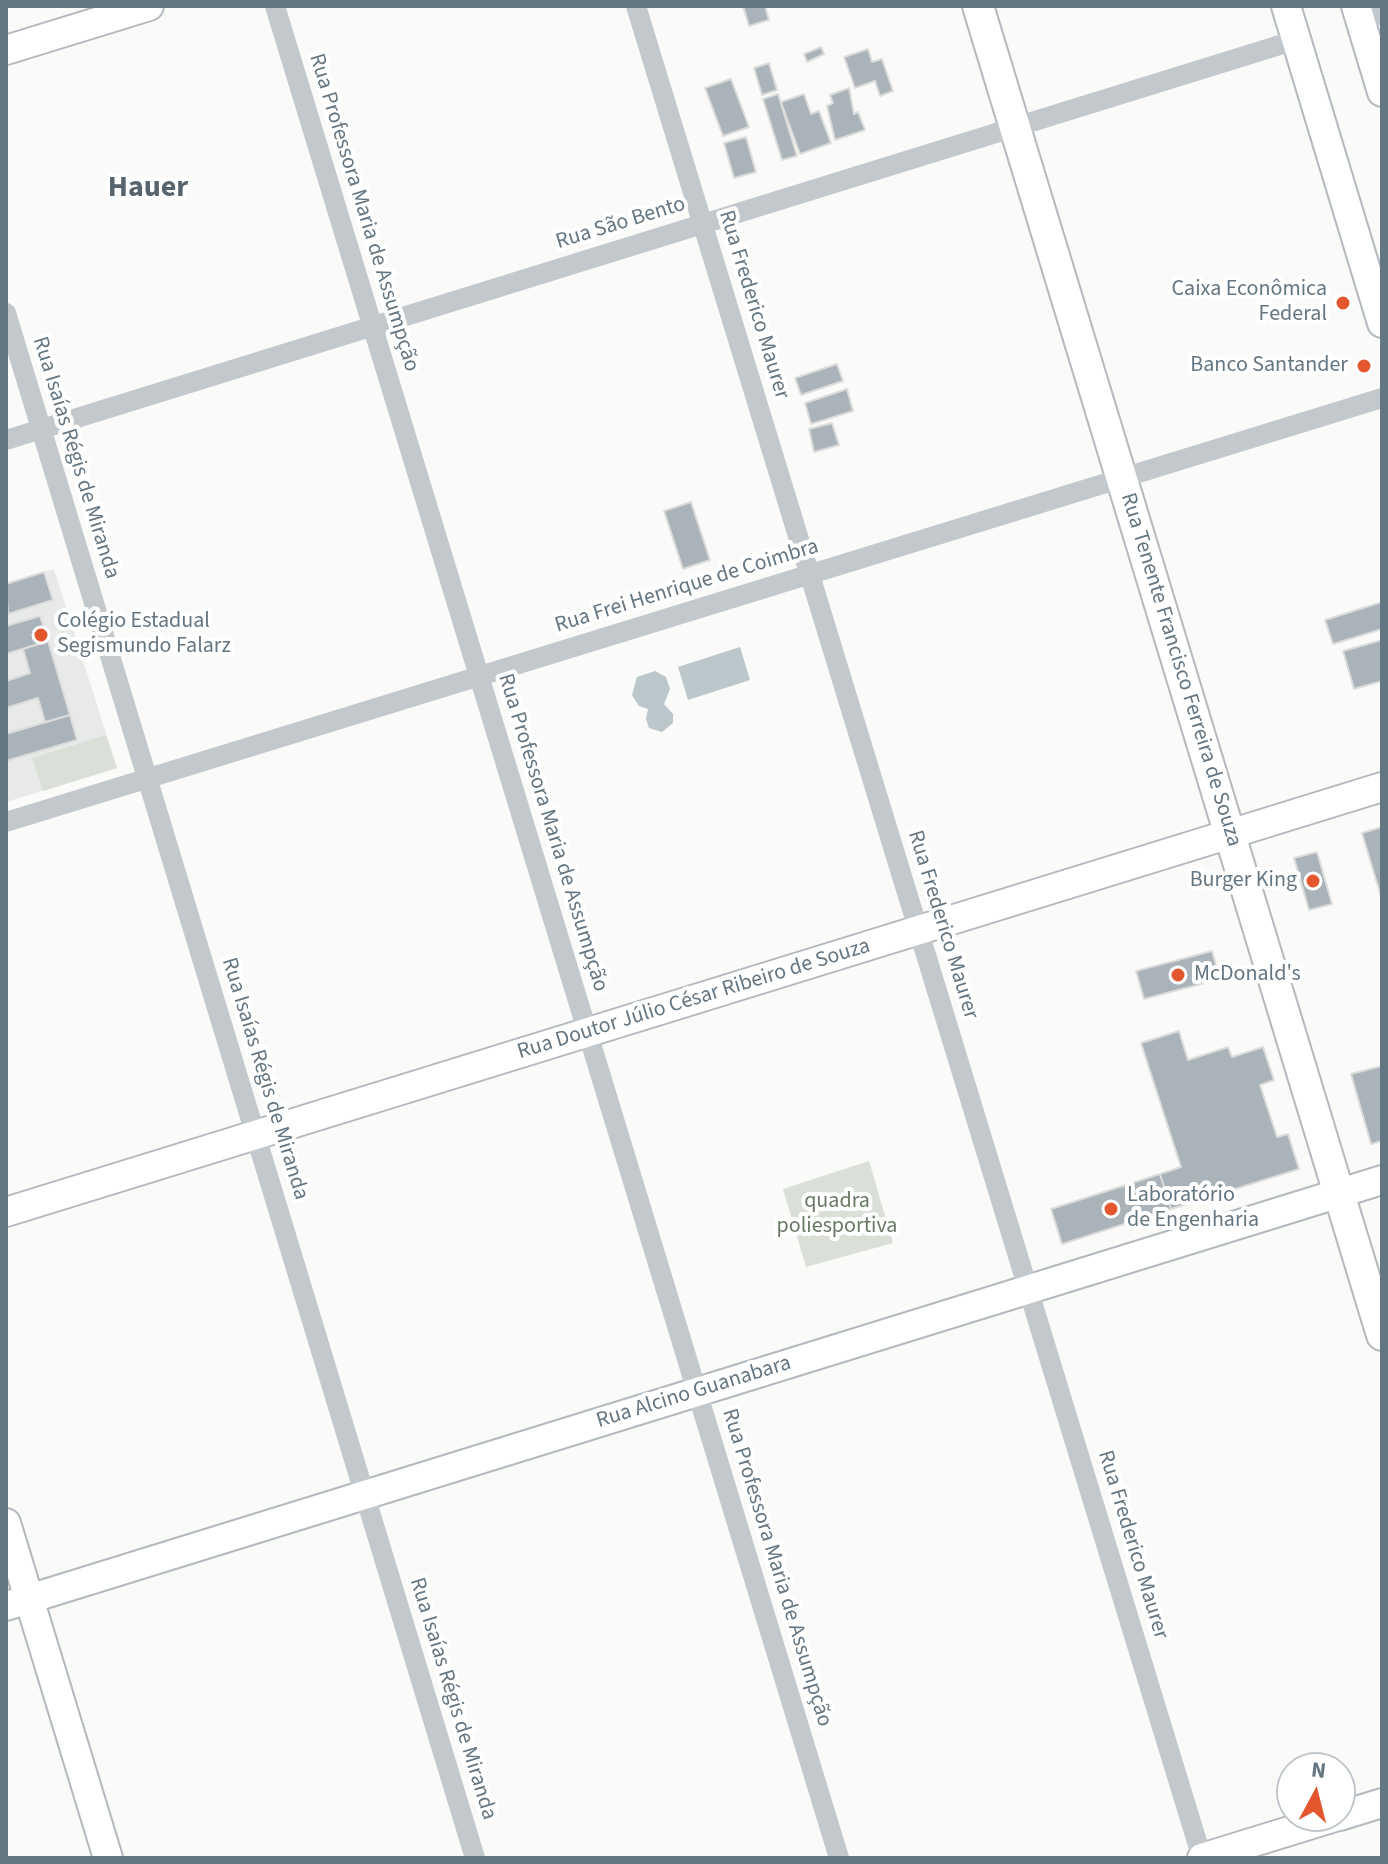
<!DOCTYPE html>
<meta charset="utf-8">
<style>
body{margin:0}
#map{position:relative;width:1388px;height:1864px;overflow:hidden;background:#fafaf8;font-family:"Source Sans 3",sans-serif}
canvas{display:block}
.frame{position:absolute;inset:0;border:8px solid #657683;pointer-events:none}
.north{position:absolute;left:1276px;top:1752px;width:80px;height:80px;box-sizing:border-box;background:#fff;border:2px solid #c1c8cd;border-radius:50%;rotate:7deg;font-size:22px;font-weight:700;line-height:32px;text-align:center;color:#657683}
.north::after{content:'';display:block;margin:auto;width:28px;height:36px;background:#e4572e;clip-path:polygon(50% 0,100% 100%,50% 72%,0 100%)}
</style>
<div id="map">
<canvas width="1388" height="1864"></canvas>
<div class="frame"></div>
<div class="north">N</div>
</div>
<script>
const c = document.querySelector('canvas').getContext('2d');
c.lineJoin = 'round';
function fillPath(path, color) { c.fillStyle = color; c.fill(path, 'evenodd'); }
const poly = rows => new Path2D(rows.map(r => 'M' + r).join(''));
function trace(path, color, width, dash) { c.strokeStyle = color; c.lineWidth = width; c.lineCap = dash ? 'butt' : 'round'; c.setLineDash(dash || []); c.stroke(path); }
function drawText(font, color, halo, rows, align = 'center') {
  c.font = font + ' "Source Sans 3",sans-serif'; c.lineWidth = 8; c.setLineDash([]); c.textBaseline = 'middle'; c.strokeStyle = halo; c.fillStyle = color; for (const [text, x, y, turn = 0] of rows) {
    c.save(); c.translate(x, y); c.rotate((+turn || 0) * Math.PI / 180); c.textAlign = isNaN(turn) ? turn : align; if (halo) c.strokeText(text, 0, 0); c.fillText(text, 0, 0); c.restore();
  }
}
const built = poly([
 [54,569,117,768,6,802,6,584]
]);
const green = poly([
 [106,735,117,768,43,791,32,758],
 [869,1161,893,1243,806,1267,783,1189]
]);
const water = poly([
 [740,647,750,680,688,700,678,667],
 [655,671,666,677,670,689,664,704,673,714,673,723,662,732,649,728,646,719,648,709,639,706,632,695,637,677]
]);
const building = poly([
 [743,6,765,6,769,20,749,26,743,6],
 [821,47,824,54,807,62,804,54,821,47],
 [868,49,872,62,882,59,893,91,880,96,875,81,855,88,844,57,868,49],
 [769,63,777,90,762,95,754,68,769,63],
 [731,79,749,127,723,136,705,88,731,79],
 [849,88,854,114,858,112,865,130,835,140,827,106,833,103,830,95,849,88],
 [778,94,797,156,782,160,763,99,778,94],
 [804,94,811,114,819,111,831,143,800,154,781,102,804,94],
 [746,137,756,172,734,178,724,143,746,137],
 [837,364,843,381,801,395,795,378,837,364],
 [847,389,853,411,811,424,805,403,847,389],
 [832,423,839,445,814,452,809,429,832,423],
 [691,502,710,560,683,569,664,511,691,502],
 [44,572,53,600,8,614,6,584,44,572],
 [1382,602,1382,629,1333,644,1325,620,1382,602],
 [40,616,48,641,6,654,6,626,40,616],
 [1382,640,1382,681,1354,689,1343,651,1382,640],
 [48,641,70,715,45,722,38,698,6,708,6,681,30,673,23,649,48,641],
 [70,715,77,740,6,761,6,734,70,715],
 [1382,827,1382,900,1362,833,1382,827],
 [1317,852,1332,904,1309,910,1294,858,1317,852],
 [1212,951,1220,979,1144,999,1136,971,1212,951],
 [1179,1031,1188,1060,1228,1047,1232,1057,1263,1047,1274,1080,1260,1085,1277,1137,1288,1134,1299,1169,1171,1209,1160,1174,1181,1167,1141,1043,1179,1031],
 [1382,1066,1382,1141,1371,1144,1351,1074,1382,1066],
 [1160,1174,1171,1209,1062,1244,1051,1209,1160,1174]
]);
const street = poly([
 [275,6,839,1858],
 [636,6,1202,1858],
 [1360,20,1382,14],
 [6,313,475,1858],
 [6,440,1296,40],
 [6,822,1382,398]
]);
const secondary = poly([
 [1286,6,1382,323],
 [1356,6,1382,92],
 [6,50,149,6],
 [6,1212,1382,787],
 [6,1523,108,1858],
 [6,1606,1382,1180],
 [1340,1816,1382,1803],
 [1202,1858,1338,1816]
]);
const primary = poly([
 [978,6,1382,1335]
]);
const markers = [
 [1343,303,8,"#e4572e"],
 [1364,366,8,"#e4572e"],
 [41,635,8,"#e4572e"],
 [1313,881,8,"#e4572e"],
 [1178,975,8,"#e4572e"],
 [1111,1209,8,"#e4572e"]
];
const streetNames = [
 ["Rua Professora Maria de Assumpção",363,213,73],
 ["Rua São Bento",621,224,-17],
 ["Rua Frederico Maurer",753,305,73],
 ["Rua Isaías Régis de Miranda",75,458,73],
 ["Rua Frei Henrique de Coimbra",687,587,-17],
 ["Rua Tenente Francisco Ferreira de Souza",1180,670,73],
 ["Rua Professora Maria de Assumpção",552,833,73],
 ["Rua Frederico Maurer",942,925,73],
 ["Rua Doutor Júlio César Ribeiro de Souza",694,1000,-17],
 ["Rua Isaías Régis de Miranda",264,1079,73],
 ["Rua Alcino Guanabara",694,1393,-17],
 ["Rua Frederico Maurer",1132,1545,73],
 ["Rua Professora Maria de Assumpção",776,1568,73],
 ["Rua Isaías Régis de Miranda",452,1699,73]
];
const poiNames = [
 ["Caixa Econômica",1327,290],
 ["Federal",1327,315],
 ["Banco Santander",1348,366],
 ["Colégio Estadual",57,622,"left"],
 ["Segismundo Falarz",57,647,"left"],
 ["Burger King",1297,881],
 ["McDonald's",1194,975,"left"],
 ["Laboratório",1127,1196,"left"],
 ["de Engenharia",1127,1221,"left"]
];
const parkNames = [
 ["quadra",837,1202],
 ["poliesportiva",837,1227]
];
const districtNames = [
 ["Hauer",148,189]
];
fillPath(built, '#e8e9e9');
fillPath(green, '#dadfd7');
fillPath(water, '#bbc7cb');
fillPath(building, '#aab3b9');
trace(building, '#dcdcda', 2);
trace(secondary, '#b3babf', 32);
trace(primary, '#b5babe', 34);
trace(street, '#c3c8cc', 20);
trace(secondary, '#fff', 28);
trace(primary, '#fff', 30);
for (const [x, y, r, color] of markers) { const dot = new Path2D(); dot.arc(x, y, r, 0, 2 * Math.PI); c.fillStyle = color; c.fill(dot); trace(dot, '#fff', 3); }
drawText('22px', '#657683', '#fff', streetNames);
drawText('22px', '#657683', '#fff', poiNames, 'right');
drawText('22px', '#687a64', '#fff', parkNames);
drawText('bold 30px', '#57646e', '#fff', districtNames);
</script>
